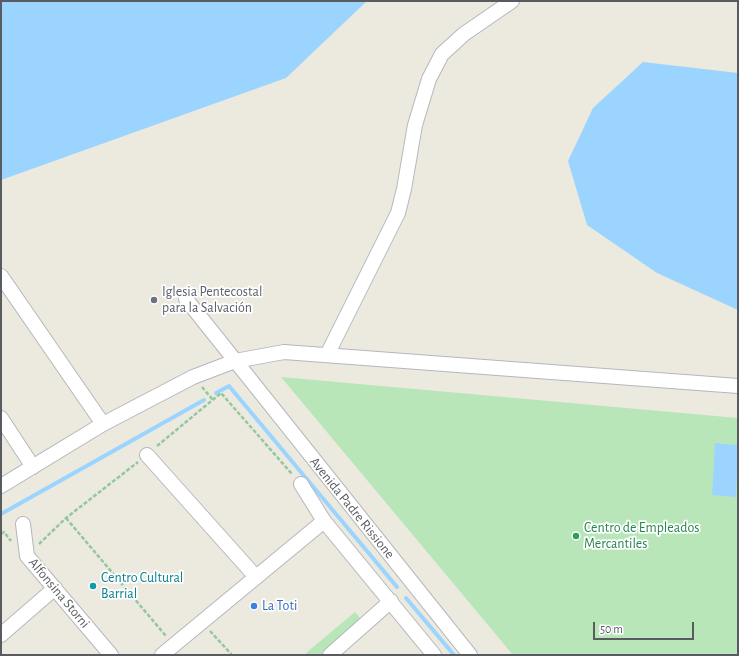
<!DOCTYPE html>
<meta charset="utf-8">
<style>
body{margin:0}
#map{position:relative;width:739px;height:656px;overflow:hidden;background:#ece9de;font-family:"Alegreya Sans",sans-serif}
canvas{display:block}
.frame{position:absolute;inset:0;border:2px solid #585c61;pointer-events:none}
.scale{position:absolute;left:593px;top:622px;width:101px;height:18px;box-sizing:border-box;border:2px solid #585c61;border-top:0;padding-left:5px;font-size:12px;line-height:14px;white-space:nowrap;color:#585c61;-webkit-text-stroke:3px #fff;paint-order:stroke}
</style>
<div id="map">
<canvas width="739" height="656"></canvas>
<div class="frame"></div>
<div class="scale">50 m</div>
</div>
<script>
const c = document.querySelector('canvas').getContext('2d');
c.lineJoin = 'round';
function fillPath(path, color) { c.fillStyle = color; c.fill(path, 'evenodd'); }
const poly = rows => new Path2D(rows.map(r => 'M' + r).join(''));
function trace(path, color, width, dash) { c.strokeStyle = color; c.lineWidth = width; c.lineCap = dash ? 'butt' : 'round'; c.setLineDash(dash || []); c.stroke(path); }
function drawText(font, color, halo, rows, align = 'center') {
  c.font = font + ' "Alegreya Sans",sans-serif'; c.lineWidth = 3.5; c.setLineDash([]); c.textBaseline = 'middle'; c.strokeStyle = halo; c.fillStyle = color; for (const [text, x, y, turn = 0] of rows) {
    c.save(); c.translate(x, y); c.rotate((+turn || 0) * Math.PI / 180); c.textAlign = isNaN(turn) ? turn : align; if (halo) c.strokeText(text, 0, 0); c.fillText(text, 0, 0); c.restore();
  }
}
const green = poly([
 [281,377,738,418,738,655,513,655],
 [355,612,369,629,337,655,308,655,306,653]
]);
const water = poly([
 [1,1,367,1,286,78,1,180],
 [643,62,738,73,738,310,657,273,587,225,568,161,593,108],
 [715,443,738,445,736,497,712,495]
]);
const stream = poly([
 [216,393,229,386,397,587],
 [1,514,204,400],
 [406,598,454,655]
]);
const path = poly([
 [202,387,213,400],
 [157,446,221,393,292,474],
 [66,518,166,636],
 [1,534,4,532,11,541],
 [39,544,66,518,138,462],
 [210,631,232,655]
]);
const minor = poly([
 [1,276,103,424],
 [186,299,470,655],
 [327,355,398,213,404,189,415,125,429,79,442,54,464,34,512,1],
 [1,418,33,467],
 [147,455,256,577],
 [301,484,324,521],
 [1,486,103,424,193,377,235,361,284,352,738,386],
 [23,524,27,556,111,655],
 [1,635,55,588],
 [162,655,324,521,434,655],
 [330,655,391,601]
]);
const markers = [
 [154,300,4,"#6b7280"],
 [576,536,4,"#2e9e5b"],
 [93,586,4,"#0f9aa8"],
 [254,606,4,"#3f7fe0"]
];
const worshipNames = [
 ["Iglesia Pentecostal",162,292],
 ["para la Salvación",162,308]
];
const streetNames = [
 ["Avenida Padre Rissione",352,508,51],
 ["Alfonsina Storni",59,593,50]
];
const leisureNames = [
 ["Centro de Empleados",584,528],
 ["Mercantiles",584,544]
];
const cultureNames = [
 ["Centro Cultural",101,578],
 ["Barrial",101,594]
];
const shopNames = [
 ["La Toti",262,606]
];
fillPath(green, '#b9e6b9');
fillPath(water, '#9bd5ff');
trace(stream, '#9bd5ff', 4);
trace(minor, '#b5b7bd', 16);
trace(path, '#92c7a0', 2.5, [4, 2]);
trace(minor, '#fff', 14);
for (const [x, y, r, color] of markers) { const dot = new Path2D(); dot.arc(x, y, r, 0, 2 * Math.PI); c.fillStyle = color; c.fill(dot); trace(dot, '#fff', 1.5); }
drawText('14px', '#5b616d', '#fff', worshipNames, 'left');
drawText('14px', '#585c61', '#fff', streetNames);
drawText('14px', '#27864d', '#fff', leisureNames, 'left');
drawText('14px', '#0d838f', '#fff', cultureNames, 'left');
drawText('14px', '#366cbe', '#fff', shopNames, 'left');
</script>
